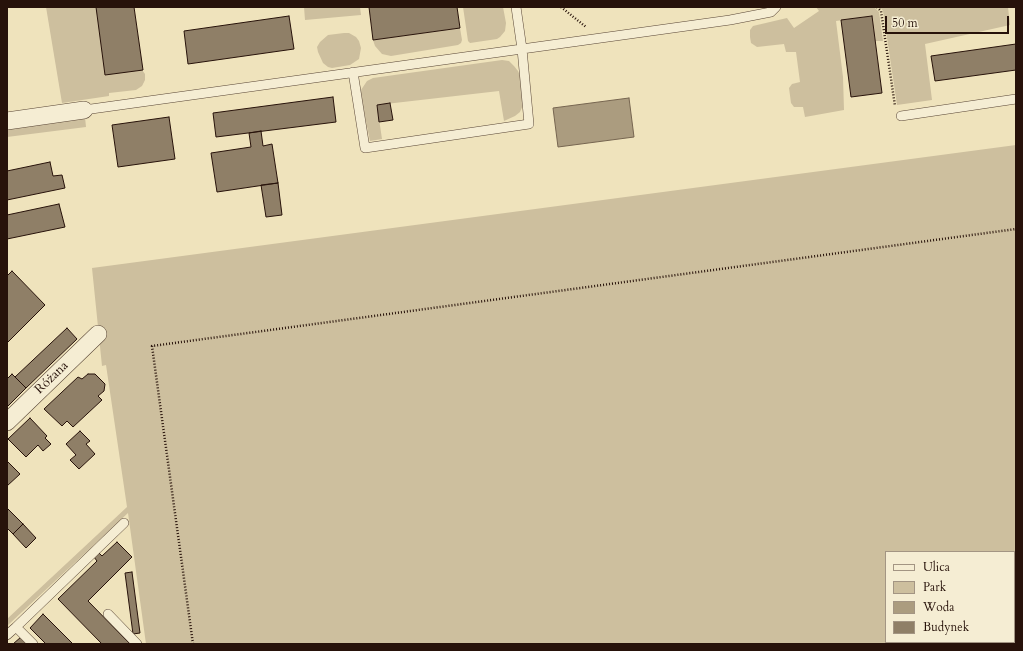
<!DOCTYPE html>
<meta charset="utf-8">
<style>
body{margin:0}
#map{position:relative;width:1023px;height:651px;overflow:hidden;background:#efe3bc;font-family:Cardo,serif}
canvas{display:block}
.frame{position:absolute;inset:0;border:8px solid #27120a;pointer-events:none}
.legend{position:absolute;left:885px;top:551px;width:130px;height:92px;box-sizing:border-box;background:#f5edd3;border:1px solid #a39583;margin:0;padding:5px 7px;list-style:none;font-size:12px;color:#27120a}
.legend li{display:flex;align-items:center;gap:8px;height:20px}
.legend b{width:20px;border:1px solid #a39583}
.scale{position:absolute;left:885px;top:16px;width:124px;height:18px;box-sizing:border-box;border:2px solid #27120a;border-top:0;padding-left:5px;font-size:12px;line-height:14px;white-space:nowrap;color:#27120a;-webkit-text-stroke:3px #f5edd3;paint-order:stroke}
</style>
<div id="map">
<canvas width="1023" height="651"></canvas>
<div class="frame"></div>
<ul class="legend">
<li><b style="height:5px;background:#f5edd3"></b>Ulica</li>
<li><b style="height:11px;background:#cdbf9e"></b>Park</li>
<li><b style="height:11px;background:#ab9c7f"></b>Woda</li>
<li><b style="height:11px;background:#8f7f67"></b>Budynek</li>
</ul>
<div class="scale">50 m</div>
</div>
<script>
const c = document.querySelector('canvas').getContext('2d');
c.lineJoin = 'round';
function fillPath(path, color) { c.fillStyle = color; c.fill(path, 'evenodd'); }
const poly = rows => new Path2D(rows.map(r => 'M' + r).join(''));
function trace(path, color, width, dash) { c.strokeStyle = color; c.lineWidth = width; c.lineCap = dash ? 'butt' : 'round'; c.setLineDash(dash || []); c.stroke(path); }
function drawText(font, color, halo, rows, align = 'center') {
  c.font = font + ' Cardo,serif'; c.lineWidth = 3; c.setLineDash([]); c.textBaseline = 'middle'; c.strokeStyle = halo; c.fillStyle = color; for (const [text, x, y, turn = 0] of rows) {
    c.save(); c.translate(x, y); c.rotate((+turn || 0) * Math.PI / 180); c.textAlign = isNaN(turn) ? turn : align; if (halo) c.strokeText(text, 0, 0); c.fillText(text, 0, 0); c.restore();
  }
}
const green = poly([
 [46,7,96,7,145,74,145,80,142,86,136,90,109,93,109,96,62,103],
 [304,7,360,7,361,15,305,20],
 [463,7,503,7,506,23,505,31,500,37,497,39,470,43,468,41],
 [816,7,874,7,879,12,883,41,875,41,871,16,836,21,843,77,844,110,805,117,803,107,794,107,791,103,789,88,792,84,800,82,796,52,786,52,784,44,757,47,751,43,750,37,750,30,753,26,787,18,794,28,819,11],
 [880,7,1008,7,1010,25,925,44,932,100,897,105,883,11],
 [460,28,462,40,461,43,458,45,391,56,382,54,375,46,373,40],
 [344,33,349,33,356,37,359,41,361,48,359,59,350,65,332,68,328,67,323,63,318,52,317,47,320,42,328,35],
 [502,60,509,61,514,66,518,71,521,78,523,105,520,112,515,116,504,121,499,91,377,105,382,139,370,141,361,97,361,90,367,81,373,78],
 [85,117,86,127,7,137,7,127],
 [1016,145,1016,644,146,644,128,513,7,626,7,619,127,507,106,365,102,366,92,268],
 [886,552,1014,552,1014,642,886,642]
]);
const water = poly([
 [629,98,634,137,558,147,553,108,629,98]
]);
const building = poly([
 [96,7,134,7,143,70,105,75,96,7],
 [369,7,457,7,460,28,373,40,369,7],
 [289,16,294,49,188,64,184,31,289,16],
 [872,16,882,93,851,97,841,20,872,16],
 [1016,44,1016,70,935,81,931,56,1016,44],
 [333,97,336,122,216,137,213,113,333,97],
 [390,103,393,120,379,122,377,105,390,103],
 [169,117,175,159,118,167,112,125,169,117],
 [261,131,263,146,272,144,278,183,217,192,211,153,251,147,249,133,261,131],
 [50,162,53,176,62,175,65,188,7,200,7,171,50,162],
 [278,183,282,215,266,217,261,185,278,183],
 [59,204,65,227,7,239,7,215,59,204],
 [12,271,45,305,7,343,7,276,12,271],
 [67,328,77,339,26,388,15,377,67,328],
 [12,374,26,388,7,407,7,379,12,374],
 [88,374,95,374,105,384,104,391,98,396,102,400,73,427,67,421,62,426,44,409,78,377,82,379,88,374],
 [30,418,47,436,45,438,51,444,43,451,38,445,26,457,8,439,30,418],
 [80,431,90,441,86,444,95,454,79,469,70,460,76,455,66,444,80,431],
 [7,461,20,474,7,486,7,461],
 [7,508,23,524,13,534,7,528,7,508],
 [23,524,36,538,26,548,13,534,23,524],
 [117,542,132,557,88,601,130,644,102,644,58,599,97,561,94,557,98,552,102,556,117,542],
 [132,572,140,633,133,634,125,573,132,572],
 [43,614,73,644,46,644,30,628,43,614],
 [21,637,27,644,13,644,21,637]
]);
const path = poly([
 [561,7,586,27],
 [877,7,881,11,895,106],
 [1014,620,1016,619],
 [193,644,152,346,1016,229],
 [900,644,910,642]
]);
const service = poly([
 [353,72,365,148,529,124,522,49,516,7],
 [84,110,730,20,771,12,776,7],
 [901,116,1016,99],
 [108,614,137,644],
 [16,627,124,523],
 [7,635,16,627,33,644]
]);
const minor = poly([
 [7,121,84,110],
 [7,422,98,334]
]);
const streetNames = [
 ["Różana",52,378,-44]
];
fillPath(green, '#cdbf9e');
fillPath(water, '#ab9c7f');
trace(water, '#766550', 1);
fillPath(building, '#8f7f67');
trace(building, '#27120a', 1);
trace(service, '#594636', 10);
trace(minor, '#594636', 18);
trace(path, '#27120a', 2.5, [1, 2]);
trace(service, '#f5edd3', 9);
trace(minor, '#f5edd3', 17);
drawText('13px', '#27120a', '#f5edd3', streetNames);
</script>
